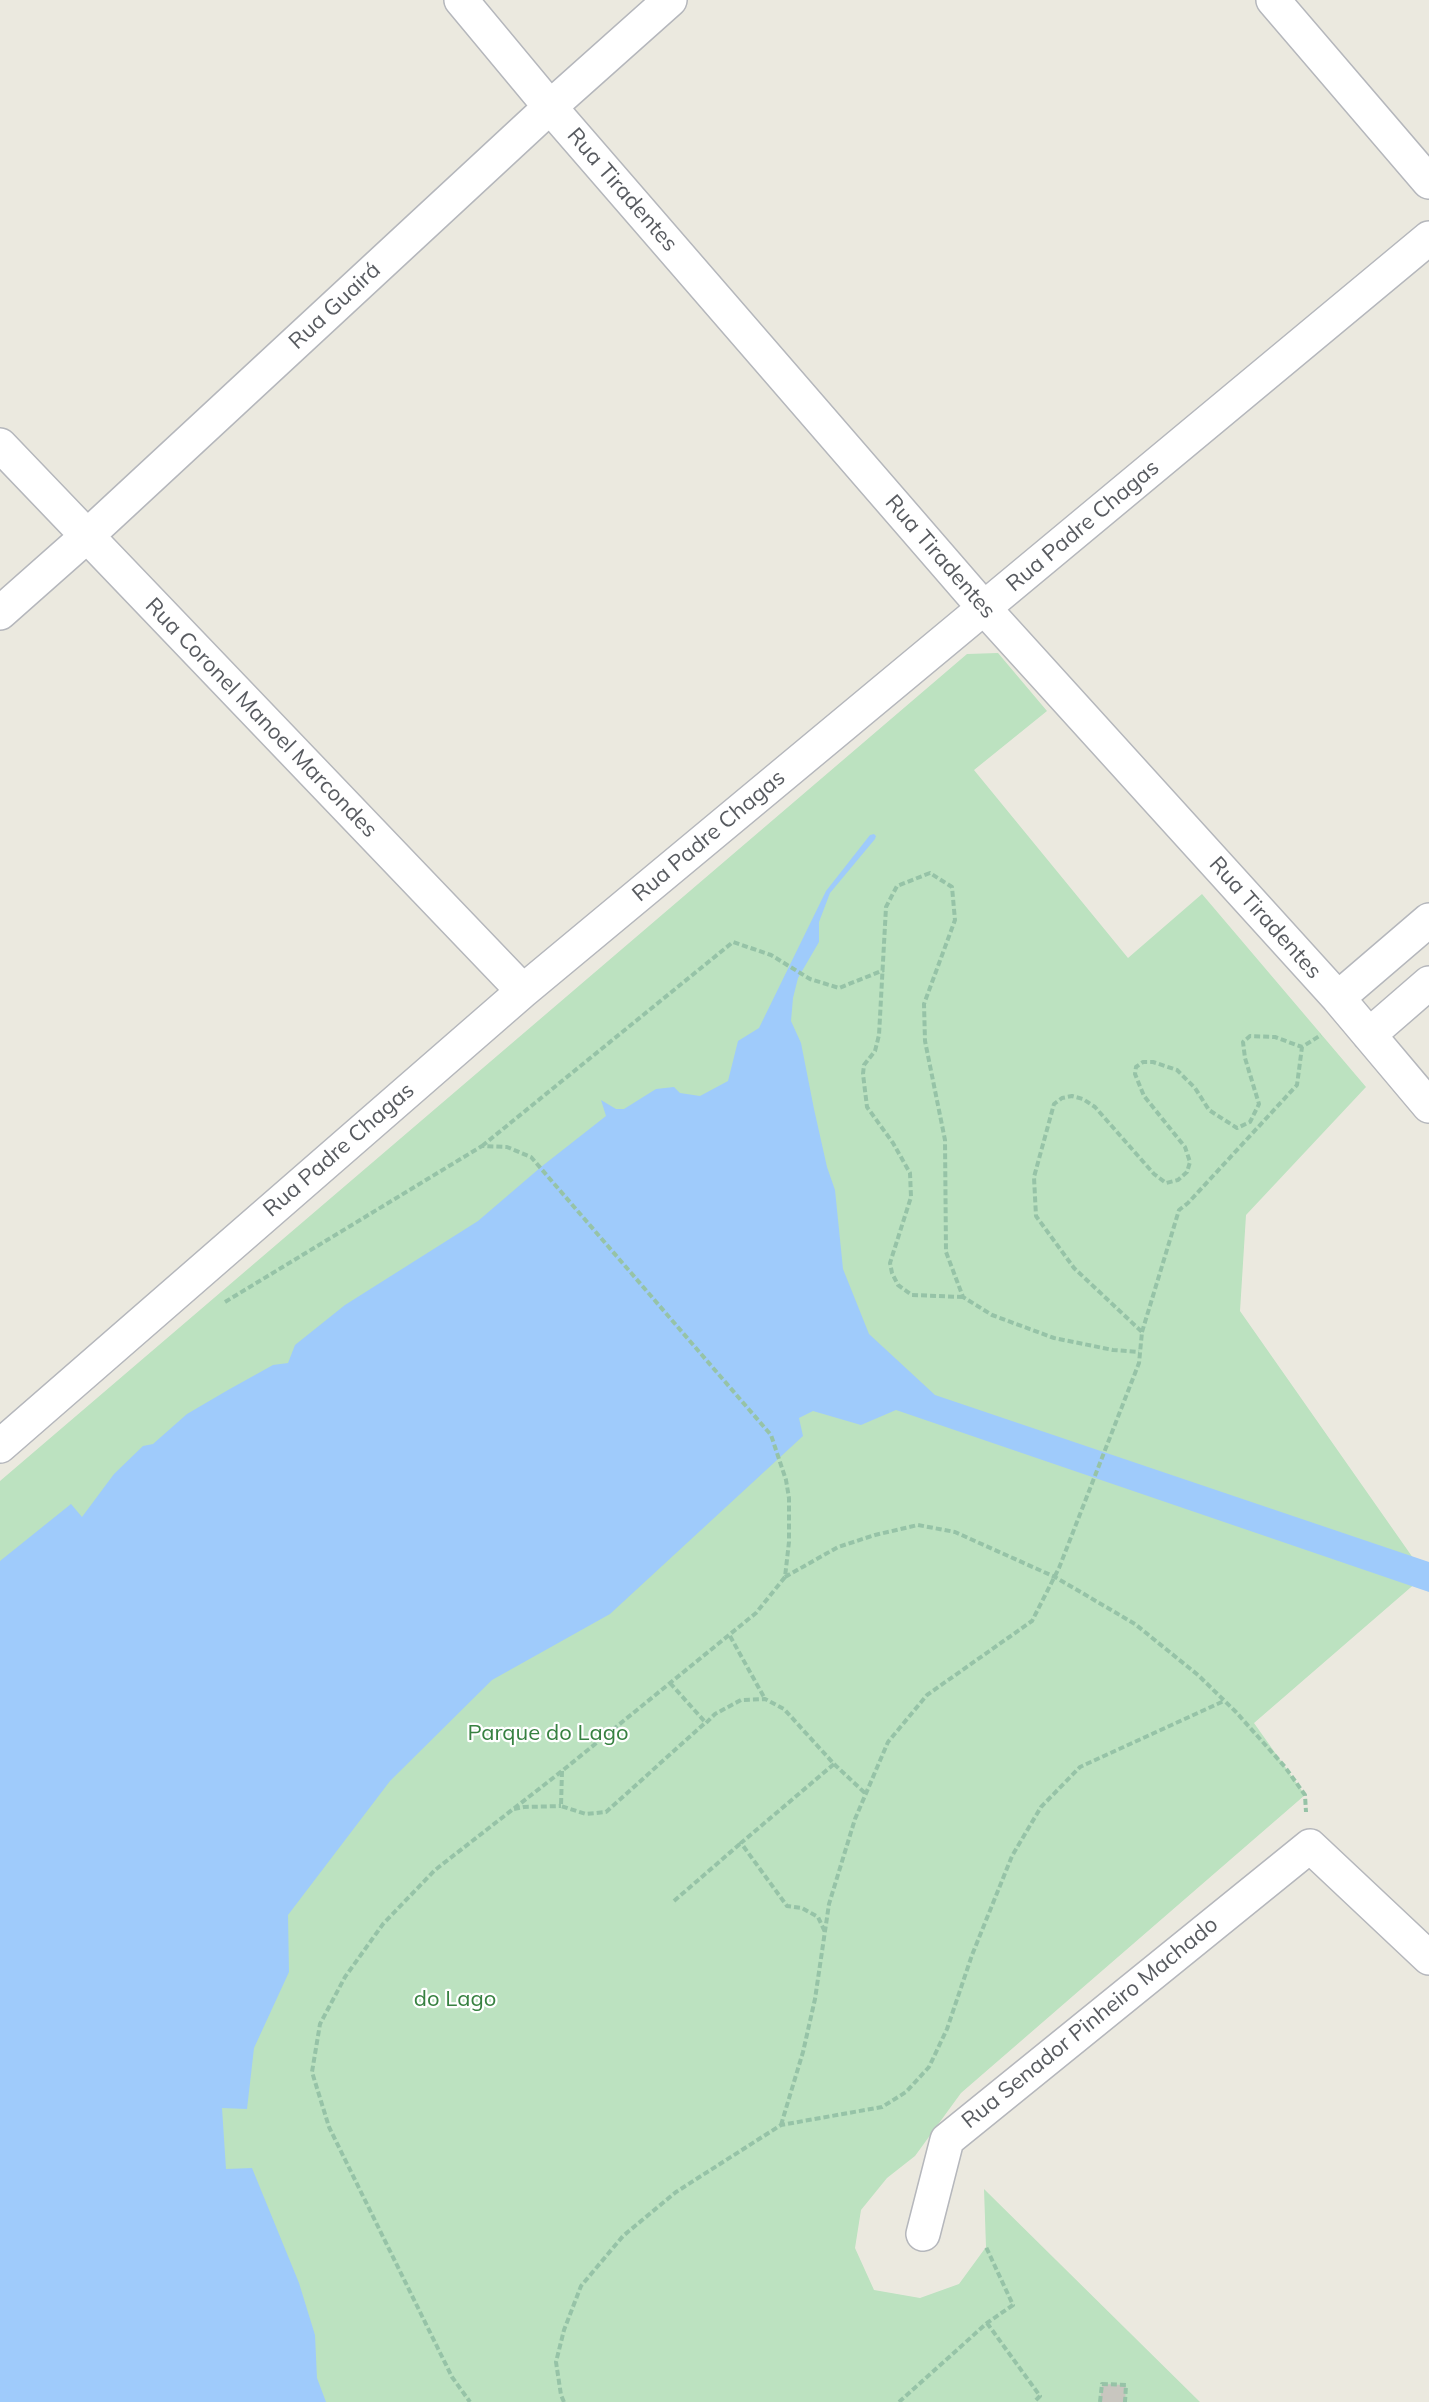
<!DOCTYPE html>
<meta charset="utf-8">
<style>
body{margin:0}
canvas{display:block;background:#ebe9df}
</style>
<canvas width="1429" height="2402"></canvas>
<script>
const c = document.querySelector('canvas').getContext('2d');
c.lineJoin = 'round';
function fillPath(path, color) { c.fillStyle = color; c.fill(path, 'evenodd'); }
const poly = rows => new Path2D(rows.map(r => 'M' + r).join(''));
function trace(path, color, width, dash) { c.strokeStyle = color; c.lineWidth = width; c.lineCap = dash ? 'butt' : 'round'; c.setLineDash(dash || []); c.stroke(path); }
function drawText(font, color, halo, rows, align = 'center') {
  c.font = font + ' Mulish,sans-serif'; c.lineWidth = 4.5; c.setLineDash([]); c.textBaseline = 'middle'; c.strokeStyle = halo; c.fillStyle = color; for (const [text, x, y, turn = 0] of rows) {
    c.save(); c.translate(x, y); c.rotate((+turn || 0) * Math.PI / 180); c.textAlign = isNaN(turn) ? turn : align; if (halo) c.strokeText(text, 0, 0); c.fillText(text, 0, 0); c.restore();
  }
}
const green = poly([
 [998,653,1047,711,974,770,1128,958,1202,894,1366,1087,1246,1215,1240,1311,1425,1575,1254,1723,1305,1795,961,2093,915,2156,887,2178,861,2210,855,2248,874,2290,920,2298,959,2284,986,2247,984,2189,1200,2402,0,2402,0,1481,967,654]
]);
const water = poly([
 [874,834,876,836,875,839,830,893,819,922,819,942,798,978,793,998,791,1021,801,1043,814,1109,827,1167,835,1190,843,1269,869,1334,935,1395,1429,1562,1429,1592,896,1410,861,1425,813,1411,799,1418,803,1436,610,1614,492,1680,390,1781,288,1915,289,1972,254,2048,247,2109,222,2108,226,2169,252,2168,299,2283,315,2335,317,2378,326,2402,0,2402,0,1561,71,1504,82,1517,114,1474,143,1446,153,1444,187,1414,228,1390,273,1365,288,1363,295,1345,345,1305,478,1221,541,1167,606,1116,601,1100,616,1109,624,1109,656,1089,674,1087,680,1093,700,1096,728,1081,738,1041,759,1028,826,891,870,835]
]);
const building = poly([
 [1102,2384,1126,2385,1125,2402,1100,2402]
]);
const path = poly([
 [482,1146,733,942,771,955,810,979,839,988,884,970],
 [963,1297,912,1295,898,1285,892,1273,890,1263,911,1197,910,1173,893,1143,867,1107,863,1074,864,1065,875,1051,879,1035,886,907,897,886,930,873,952,887,955,920,924,1004,925,1041,945,1140,946,1252,963,1297,992,1315,1054,1338,1113,1350,1139,1352],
 [225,1302,482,1146,507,1147,531,1157,771,1435,786,1480,789,1498,789,1542,785,1577,756,1613,562,1771,435,1870,383,1924,345,1977,320,2024,312,2072,329,2127,452,2377,470,2402],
 [1142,1332,1179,1210,1188,1203,1297,1085,1302,1047],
 [785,1577,838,1547,875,1535,918,1525,955,1532,986,1546,1055,1577,1135,1624,1198,1675,1236,1712,1285,1767,1305,1795,1306,1812],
 [730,1636,765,1699],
 [670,1683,706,1723,715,1714,741,1700,765,1699,784,1709,834,1764,741,1843,787,1906,802,1908,818,1917,825,1932],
 [834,1764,866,1794],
 [562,1771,561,1806,586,1814,606,1812,705,1723],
 [514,1809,524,1807,561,1806],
 [674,1901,741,1843],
 [781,2125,803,2052,815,1999,829,1904,855,1819,888,1742,927,1695,1032,1621,1059,1568,1139,1363,1142,1332,1074,1268,1036,1216,1034,1177,1054,1104,1062,1098,1072,1096,1083,1099,1095,1107,1154,1174,1166,1183,1178,1180,1187,1172,1190,1162,1185,1147,1144,1096,1135,1074,1136,1067,1143,1062,1153,1062,1177,1070,1195,1088,1209,1110,1237,1128,1250,1122,1259,1104,1245,1058,1243,1042,1250,1036,1275,1037,1302,1047,1321,1035],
 [987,2323,1040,2396,1034,2402],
 [564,2402,561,2395,556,2362,564,2330,581,2286,623,2236,676,2192,781,2125,882,2107,906,2092,929,2067,947,2029,972,1955,1012,1856,1041,1807,1080,1767,1224,1701],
 [899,2402,987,2323,1013,2305,986,2247],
 [1100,2402,1102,2384,1126,2385,1125,2402]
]);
const minor = poly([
 [461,0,550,107,984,608,1338,998,1429,1106],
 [1273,0,1429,182],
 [0,445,523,991],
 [0,613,87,536,550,107,670,0],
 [1338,998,1429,920],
 [1369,1035,1429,983],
 [0,1446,523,991,1429,238],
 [923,2234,947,2140,1310,1846,1429,1958]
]);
const streetNames = [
 ["Rua Tiradentes",622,190,49],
 ["Rua Guairá",335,306,-43],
 ["Rua Padre Chagas",1083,526,-40],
 ["Rua Tiradentes",940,557,49],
 ["Rua Coronel Manoel Marcondes",261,718,46],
 ["Rua Padre Chagas",709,836,-40],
 ["Rua Tiradentes",1265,918,48],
 ["Rua Padre Chagas",339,1150,-41],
 ["Rua Senador Pinheiro Machado",1090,2023,-39]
];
const parkNames = [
 ["Parque do Lago",548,1733],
 ["do Lago",455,1999]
];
fillPath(green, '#bce2c0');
fillPath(water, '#9fcbfb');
fillPath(building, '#c8c6bf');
trace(minor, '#b5b7bc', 36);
trace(path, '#96c3a7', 4, [6, 3]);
trace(minor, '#fff', 33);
drawText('22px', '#585b60', '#fff', streetNames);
drawText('22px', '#378141', '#fff', parkNames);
</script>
